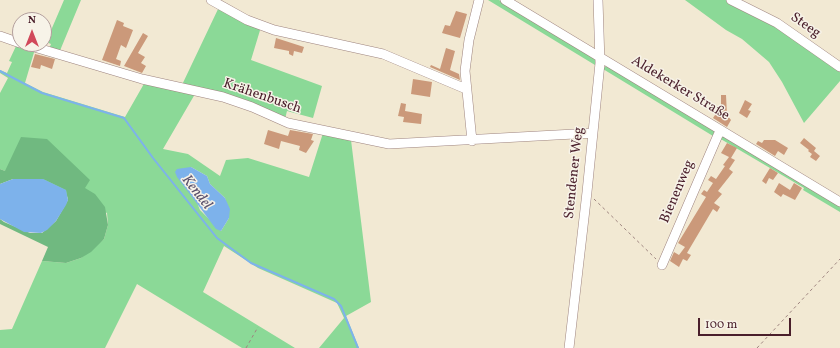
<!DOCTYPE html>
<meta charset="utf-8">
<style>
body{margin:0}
#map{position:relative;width:840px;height:348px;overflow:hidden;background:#f2e9d3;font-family:Vollkorn,serif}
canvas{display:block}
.north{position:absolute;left:12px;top:12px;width:40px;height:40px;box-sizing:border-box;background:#f7f3e8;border:1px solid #b29e9c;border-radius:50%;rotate:0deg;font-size:11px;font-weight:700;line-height:16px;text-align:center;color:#4a1f2b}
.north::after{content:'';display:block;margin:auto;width:14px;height:18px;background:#d1495b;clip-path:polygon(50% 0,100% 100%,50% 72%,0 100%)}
.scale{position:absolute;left:698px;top:318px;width:93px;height:18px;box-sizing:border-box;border:2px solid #4a1f2b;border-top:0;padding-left:5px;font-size:12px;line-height:14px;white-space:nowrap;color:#4a1f2b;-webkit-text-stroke:3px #f7f3e8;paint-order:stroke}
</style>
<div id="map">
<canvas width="840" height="348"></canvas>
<div class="north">N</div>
<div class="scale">100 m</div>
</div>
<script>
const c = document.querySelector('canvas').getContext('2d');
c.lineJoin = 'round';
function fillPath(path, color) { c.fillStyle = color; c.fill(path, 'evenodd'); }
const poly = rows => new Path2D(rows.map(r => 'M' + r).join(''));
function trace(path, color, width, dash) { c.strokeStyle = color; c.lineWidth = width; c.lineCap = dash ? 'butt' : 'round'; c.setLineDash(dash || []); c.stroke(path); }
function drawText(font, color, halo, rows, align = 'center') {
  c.font = font + ' Vollkorn,serif'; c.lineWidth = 3; c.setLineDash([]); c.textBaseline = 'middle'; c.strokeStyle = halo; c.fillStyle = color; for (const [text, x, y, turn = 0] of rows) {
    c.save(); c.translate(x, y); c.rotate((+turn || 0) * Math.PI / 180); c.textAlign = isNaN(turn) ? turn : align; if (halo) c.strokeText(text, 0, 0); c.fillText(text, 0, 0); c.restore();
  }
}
const green = poly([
 [64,0,81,0,59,53,49,49,51,44,46,42],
 [488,0,499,0,592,56,595,60,595,65],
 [685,0,726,0,779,28,840,71,840,81,804,123,782,82,769,62,742,39,726,30],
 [219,7,261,27,251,60,322,86,313,118,287,111,285,119,181,87],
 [17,44,35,49,25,83,43,92,125,117,145,82,195,94,163,149,188,154,220,176,226,160,248,158,309,177,323,133,351,140,371,302,346,316,359,348,319,348,344,318,337,303,258,268,224,246,203,292,295,348,242,348,137,284,105,348,0,348,0,330,12,329,42,261,66,263,81,258,104,239,108,225,107,213,0,169,0,93,8,78,0,73,0,70,7,73,12,62,9,61],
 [191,167,207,176,210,184,225,198,229,218,221,231,200,210,198,205],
 [607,65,714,129,714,136,660,260,713,136,603,69],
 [724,135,840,205,840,212,803,190,804,188,719,138]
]);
const forest = poly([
 [21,137,47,139,90,180,85,188,95,194,105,207,108,225,104,239,91,252,81,258,66,263,42,261,48,247,0,224,0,219,4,222,30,233,42,233,56,221,68,200,66,190,43,179,13,179,0,184,0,169,5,171]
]);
const water = poly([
 [191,167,207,176,210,184,225,198,230,209,229,218,221,231,216,229,177,177,175,172,177,169],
 [13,179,43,179,66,190,68,200,66,205,56,221,47,230,41,233,24,232,0,219,0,184]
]);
const stream = poly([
 [0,71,42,93,124,118,153,158,217,238,251,263,334,299,341,306,358,348]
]);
const building = poly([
 [456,11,467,14,460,38,442,33,445,25,450,26],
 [117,20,124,23,123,26,133,30,126,48,121,45,116,59,121,61,120,66,102,60],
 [143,33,148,36,138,53,145,57,141,63,146,66,142,73,124,66],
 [276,38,304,47,302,53,294,51,293,56,289,54,289,51,274,48],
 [446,48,455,51,450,70,459,74,460,80,430,67,431,65,440,69],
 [35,54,55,59,52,69,41,65,40,69,31,67],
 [413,79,432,82,430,97,411,94],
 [721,95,726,95,727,115,731,120,727,127,713,118,717,112,721,114],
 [745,100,752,104,748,110,751,111,747,118,739,113],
 [401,103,406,104,405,111,422,114,421,124,403,122,404,117,398,116],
 [268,130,288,136,290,130,313,134,311,140,314,141,306,153,299,150,300,146,281,141,279,149,264,144],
 [804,138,816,148,814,151,820,156,816,161,810,157,812,154,808,151,809,150,800,143],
 [764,140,775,140,788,148,784,155,778,151,775,156,756,144,758,141,762,143],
 [727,143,737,148,731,158,735,160,729,169,733,172,718,191,722,194,714,203,720,207,717,212,713,209,687,253,691,255,687,261,683,259,679,267,670,261,674,252,679,255,685,247,678,243,706,197,701,194,704,190,707,192,713,183,708,180,711,176,716,179,725,166,723,165,729,157,721,153],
 [770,168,778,173,773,180,769,178,766,184,762,181],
 [779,183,790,190,794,183,802,188,795,200,783,194,781,197,774,192]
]);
const path = poly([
 [594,199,656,259],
 [246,348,258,327],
 [757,348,840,259]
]);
const minor = poly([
 [211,0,247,20,274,30,383,54,466,89],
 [505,0,840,202],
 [731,0,777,23,840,67],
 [0,36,20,43],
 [24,44,142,79,223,97,252,107,288,123,389,144,593,133],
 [472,141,465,71,469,40,479,0],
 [662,265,718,135,721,131],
 [569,348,587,192,600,63,598,0]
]);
const streetNames = [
 ["Steeg",805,26,35],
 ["Aldekerker Straße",680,89,31],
 ["Krähenbusch",262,97,19],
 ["Stendener Weg",575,173,-84],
 ["Bienenweg",678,192,-67]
];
const waterNames = [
 ["Kendel",196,193,52]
];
fillPath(green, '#8bd997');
fillPath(forest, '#70b980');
fillPath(water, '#7db2eb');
trace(stream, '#7db2eb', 2);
fillPath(building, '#cb997a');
trace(minor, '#9e847f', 10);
trace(path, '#9e847f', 1, [3, 3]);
trace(minor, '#fff', 9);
drawText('14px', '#4a1f2b', '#f7f3e8', streetNames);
drawText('italic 15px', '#5c526e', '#f7f3e8', waterNames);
</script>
